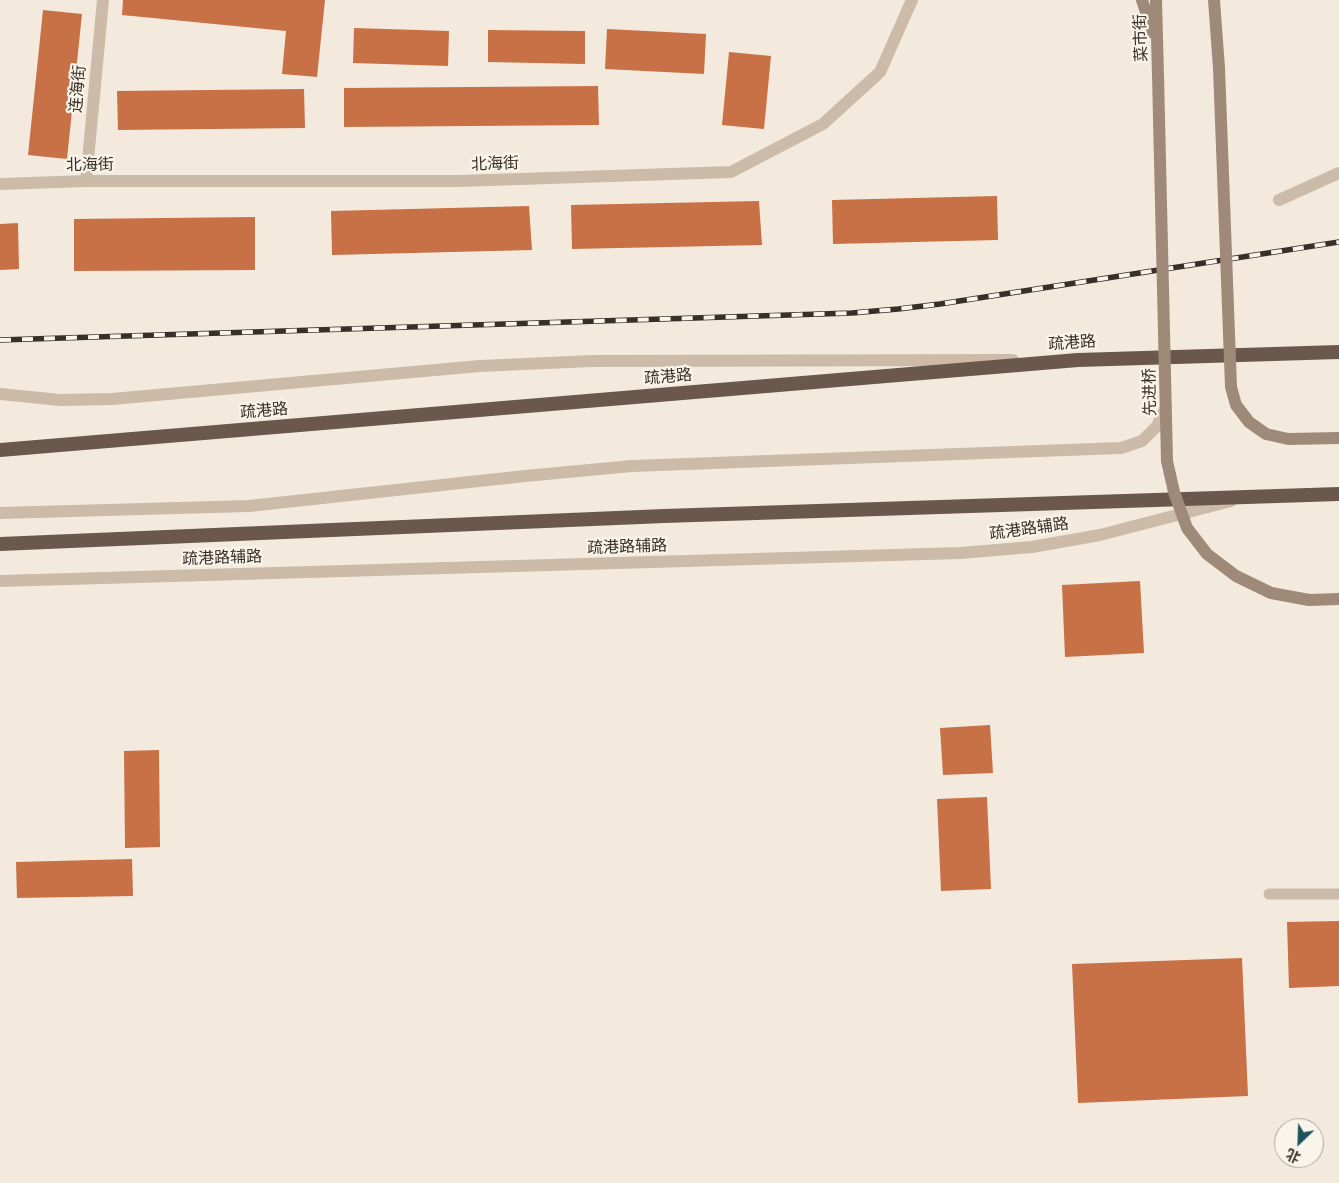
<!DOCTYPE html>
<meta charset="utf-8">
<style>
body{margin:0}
#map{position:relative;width:1339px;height:1183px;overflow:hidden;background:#f3eadd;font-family:Quicksand,"Noto Sans SC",sans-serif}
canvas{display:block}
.north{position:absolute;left:1274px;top:1118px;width:50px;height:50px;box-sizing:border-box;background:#faf4ea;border:1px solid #aca59d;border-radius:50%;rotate:204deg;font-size:14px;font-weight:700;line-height:20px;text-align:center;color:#382f29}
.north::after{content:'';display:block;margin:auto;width:18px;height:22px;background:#1d525b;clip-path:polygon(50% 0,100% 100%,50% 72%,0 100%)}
</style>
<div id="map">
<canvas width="1339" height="1183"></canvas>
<div class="north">北</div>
</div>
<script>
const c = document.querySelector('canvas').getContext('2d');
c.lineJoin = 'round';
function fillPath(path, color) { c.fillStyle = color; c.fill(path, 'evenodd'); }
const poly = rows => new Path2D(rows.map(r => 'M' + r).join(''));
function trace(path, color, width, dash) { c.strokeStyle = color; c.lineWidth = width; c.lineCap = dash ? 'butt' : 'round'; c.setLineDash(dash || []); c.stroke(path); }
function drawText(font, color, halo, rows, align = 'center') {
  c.font = font + ' Quicksand,"Noto Sans SC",sans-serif'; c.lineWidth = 4.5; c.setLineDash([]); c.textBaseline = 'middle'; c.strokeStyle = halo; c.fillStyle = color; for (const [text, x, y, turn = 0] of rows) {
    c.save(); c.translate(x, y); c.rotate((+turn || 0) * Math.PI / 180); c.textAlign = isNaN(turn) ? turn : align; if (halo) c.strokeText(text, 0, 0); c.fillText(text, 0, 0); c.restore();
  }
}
const building = poly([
 [123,0,325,0,317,77,282,74,286,31,122,15],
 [43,10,82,14,67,159,28,155],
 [354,28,449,31,448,66,353,63],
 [607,29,706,34,704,74,605,69],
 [488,30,585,31,585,64,488,62],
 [729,52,771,56,764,129,722,125],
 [598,86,599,125,344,127,344,88],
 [304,89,305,128,118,130,117,91],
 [997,196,998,240,833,244,832,200],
 [759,201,762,245,572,249,571,205],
 [529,206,532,250,332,255,331,211],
 [255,217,255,270,74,271,74,219],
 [18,223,19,269,0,270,0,224],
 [1140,581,1144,653,1065,657,1062,585],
 [990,725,993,773,943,775,940,728],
 [159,750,160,847,125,848,124,751],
 [987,797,991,889,941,891,937,799],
 [132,859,133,896,17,898,16,862],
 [1339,921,1339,986,1289,988,1287,922],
 [1242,958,1248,1096,1078,1103,1072,964]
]);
const service = poly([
 [1269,894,1339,894]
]);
const minor = poly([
 [86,181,103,0],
 [1279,200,1339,173]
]);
const tertiary = poly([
 [0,184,86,181,460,181,731,172,823,124,880,72,912,0],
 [0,394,60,400,112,399,480,366,592,361,1013,360],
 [0,513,249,506,525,476,632,466,1121,448,1142,441,1157,426,1166,407],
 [0,581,961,553,1032,547,1100,535,1231,501]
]);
const secondary = poly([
 [1142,0,1153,33],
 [1156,0,1158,75],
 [1214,0,1219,68]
]);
const trunk = poly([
 [0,450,1078,360,1339,352],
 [0,544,664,516,1339,494]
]);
const rail = poly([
 [0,340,852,313,898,309,940,304,1339,242]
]);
const secondaryBridge = poly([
 [1219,68,1231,387,1236,405,1249,422,1266,434,1288,439,1339,438],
 [1158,75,1167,461,1174,492,1187,528,1207,554,1236,576,1271,593,1309,600,1339,599]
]);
const streetNames = [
 ["菜市街",1141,38,-92],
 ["连海街",78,89,-85],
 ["北海街",495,164,-2],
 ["北海街",90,165,-1],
 ["疏港路",1072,343,-4],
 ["疏港路",668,377,-5],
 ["先进桥",1150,392,-91],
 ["疏港路",264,411,-5],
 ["疏港路辅路",1029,529,-8],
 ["疏港路辅路",627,547,-2],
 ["疏港路辅路",222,558,-2]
];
fillPath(building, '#c87046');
trace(service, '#ccbba9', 11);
trace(minor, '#ccbba9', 12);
trace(tertiary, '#ccbba9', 12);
trace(secondary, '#9f8a7a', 12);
trace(trunk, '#6a584d', 14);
trace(rail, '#382f29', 5.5);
trace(rail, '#faf4ea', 4, [11]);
trace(secondaryBridge, '#9f8a7a', 12);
drawText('16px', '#382f29', '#faf4ea', streetNames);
</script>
